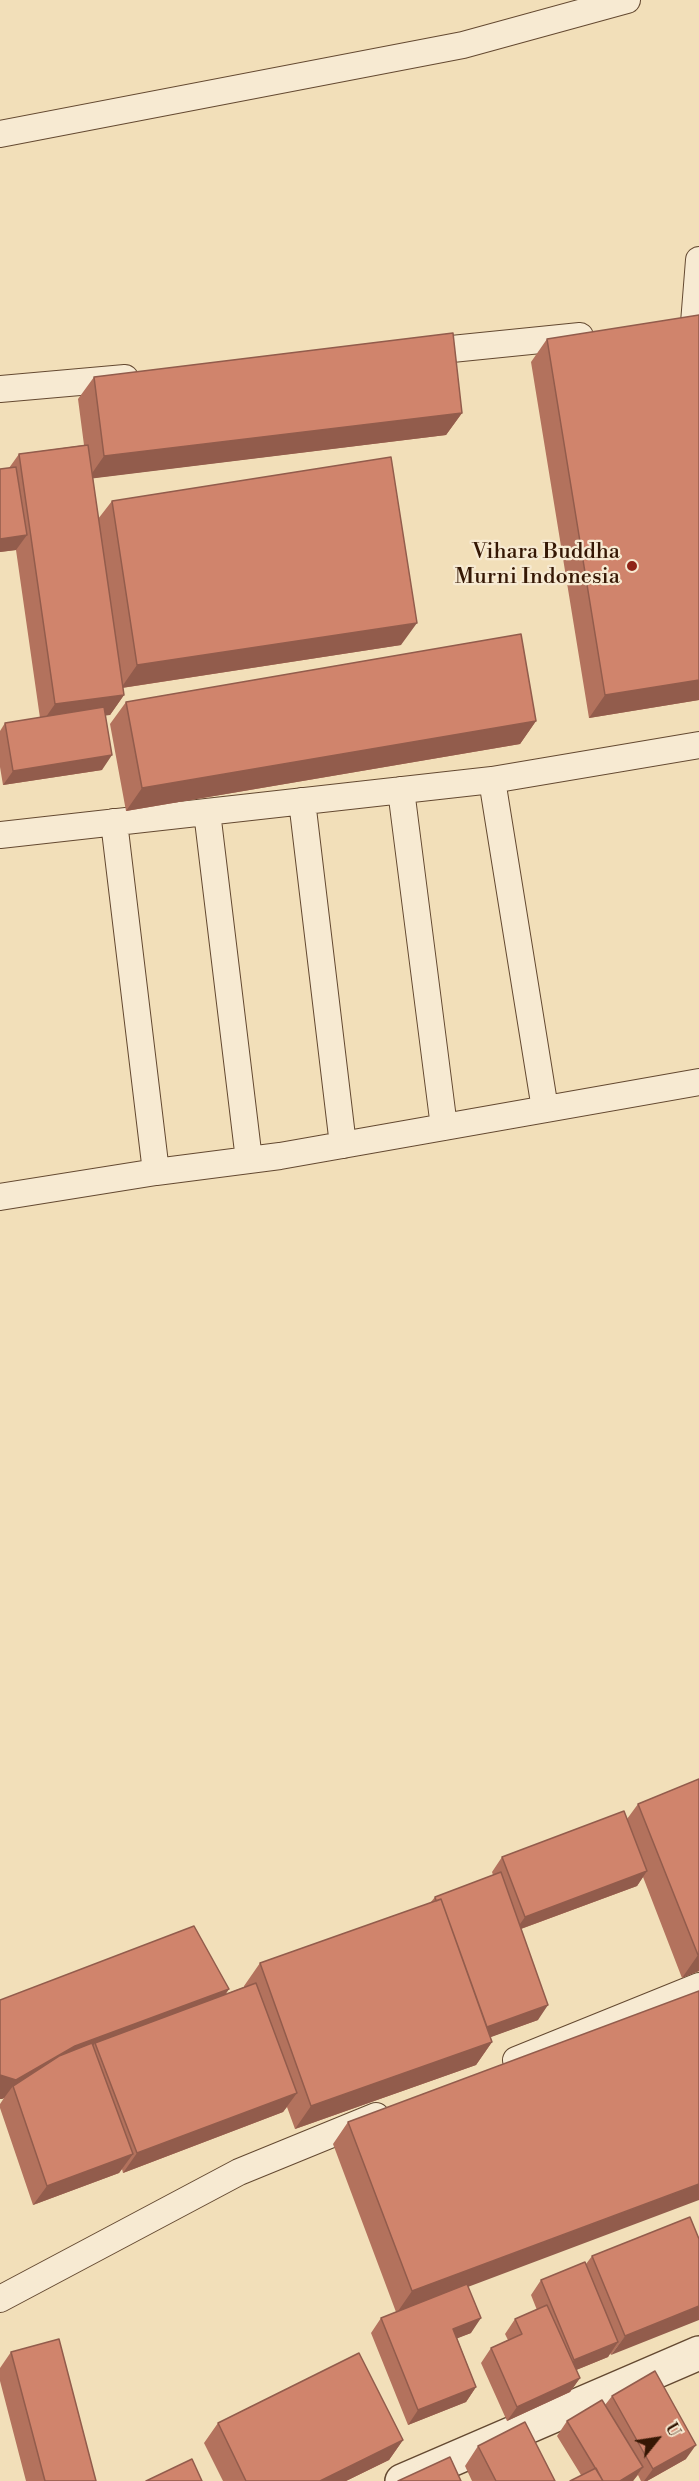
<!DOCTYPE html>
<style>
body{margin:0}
#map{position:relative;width:699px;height:2481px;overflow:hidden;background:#f2dfb9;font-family:"Libre Bodoni",serif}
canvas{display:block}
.north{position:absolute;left:627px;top:2409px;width:60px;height:60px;-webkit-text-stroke:4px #f7ead2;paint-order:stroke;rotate:60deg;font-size:16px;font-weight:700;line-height:24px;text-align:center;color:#351704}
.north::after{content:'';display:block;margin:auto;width:21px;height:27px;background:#351704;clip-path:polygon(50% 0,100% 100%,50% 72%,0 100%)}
</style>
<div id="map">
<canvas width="699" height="2481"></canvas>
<div class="north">U</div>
</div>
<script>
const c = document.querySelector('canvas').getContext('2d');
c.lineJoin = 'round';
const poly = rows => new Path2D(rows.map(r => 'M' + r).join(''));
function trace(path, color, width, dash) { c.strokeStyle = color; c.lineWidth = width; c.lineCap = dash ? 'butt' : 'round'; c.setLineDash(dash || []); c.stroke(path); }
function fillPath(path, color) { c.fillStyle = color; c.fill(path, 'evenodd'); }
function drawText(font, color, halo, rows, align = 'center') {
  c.font = font + ' "Libre Bodoni",serif'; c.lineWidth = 4.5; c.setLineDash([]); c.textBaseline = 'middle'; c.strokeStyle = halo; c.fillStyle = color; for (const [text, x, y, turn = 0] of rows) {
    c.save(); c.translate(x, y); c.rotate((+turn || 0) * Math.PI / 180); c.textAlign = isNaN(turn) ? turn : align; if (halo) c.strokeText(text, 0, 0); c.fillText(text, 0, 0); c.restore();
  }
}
const lane = poly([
 [0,134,463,45,627,0],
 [694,323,699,260],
 [422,352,580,336],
 [0,389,125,378],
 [492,780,545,1109],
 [401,790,444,1127],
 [302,801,343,1145],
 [207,812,249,1160],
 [114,822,156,1172],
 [0,835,492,780,699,745],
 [0,1197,156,1172,280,1156,699,1082],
 [516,2060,699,1986],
 [0,2299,239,2172,376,2116]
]);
const street = poly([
 [402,2481,699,2353]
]);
const wall = poly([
 [547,339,699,700,589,718,531,362],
 [94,377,462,413,446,435,93,478,98,519,112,501,401,645,122,688,124,695,110,715,106,715,102,770,3,785,0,767,0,731,5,723,40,718,16,550,0,552,9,468,19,454,84,445,78,399],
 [126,702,536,721,520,744,126,811,110,724],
 [699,1779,699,1971,682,1978,643,1877,637,1886,521,1929,538,2020,490,2037,492,2042,476,2065,295,2129,287,2107,283,2112,123,2173,122,2169,119,2173,33,2205,0,2108,0,2104,4,2098,2,2099,0,2099,0,2000,226,1994,244,1987,244,1986,260,1963,430,1903,435,1897,493,1875,492,1872,502,1857,627,1819,638,1804],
 [348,2122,468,2287,471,2333,457,2338,476,2387,466,2402,408,2425,371,2333,381,2318,396,2312,333,2144],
 [699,2239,611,2355,610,2353,608,2357,576,2370,580,2378,570,2392,507,2421,481,2363,491,2348,508,2340,505,2334,515,2319,537,2310,531,2295,541,2280,586,2264,592,2256],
 [11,2352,96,2481,26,2481,0,2381,0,2368],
 [612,2396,686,2459,647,2481,641,2481,638,2475,633,2481,581,2475,557,2436,567,2421,605,2405],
 [218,2423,403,2440,389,2460,346,2481,223,2481,204,2443],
 [478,2446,555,2481,472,2481,465,2466]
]);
const shadedWall = poly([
 [462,413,446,435,88,479,104,456],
 [27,535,16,550,0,552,0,539],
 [417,623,401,645,121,688,137,665],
 [699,680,699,700,589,718,605,695],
 [124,695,110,715,41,724,55,704],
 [536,721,520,744,126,811,142,788],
 [112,755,102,770,3,785,13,771],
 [647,1871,637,1886,515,1931,525,1917],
 [698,1955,699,1955,699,1971,682,1978],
 [229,1989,216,2009,95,2043,86,2056,13,2086,4,2098,2,2099,0,2099,0,2075,75,2046],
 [548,2005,538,2020,472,2044,482,2029],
 [492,2042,476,2065,295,2129,311,2106],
 [297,2093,283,2112,123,2173,137,2153],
 [133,2154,119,2173,33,2205,47,2186],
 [699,2184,699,2200,396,2314,412,2291],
 [699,2306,699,2320,611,2355,625,2336],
 [481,2318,471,2333,443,2344,453,2329],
 [618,2342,608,2357,564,2375,574,2360],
 [580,2378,570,2392,507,2421,517,2407],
 [476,2387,466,2402,408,2425,418,2410],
 [403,2440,389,2460,346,2481,320,2481],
 [696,2445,686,2459,647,2481,644,2481,653,2469],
 [643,2467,633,2481,620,2481]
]);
const building = poly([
 [699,315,699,680,605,695,547,339,699,315],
 [453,333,462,413,104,456,94,377,453,333],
 [88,445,124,695,55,704,19,454,88,445],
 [391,457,417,623,137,665,112,501,391,457],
 [16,467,27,535,0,539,0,469,16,467],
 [521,634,536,721,142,788,126,702,521,634],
 [104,707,112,755,13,771,5,723,104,707],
 [699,1779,699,1955,698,1955,638,1804,699,1779],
 [624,1811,647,1871,525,1917,502,1857,624,1811],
 [501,1872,548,2005,487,2027,441,1899,436,1901,435,1897,501,1872],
 [441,1899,492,2042,311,2106,260,1963,441,1899],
 [194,1926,229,1989,75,2046,16,2080,0,2075,0,2000,194,1926],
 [256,1983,297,2093,137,2153,95,2043,256,1983],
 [699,1991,699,2184,412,2291,348,2122,699,1991],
 [92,2043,133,2154,47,2186,13,2086,59,2056,92,2043],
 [690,2217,699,2239,699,2306,625,2336,592,2256,690,2217],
 [585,2262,618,2342,574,2360,541,2280,585,2262],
 [467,2284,481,2318,453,2329,476,2387,418,2410,381,2318,467,2284],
 [547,2305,580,2378,517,2407,491,2348,522,2334,515,2319,547,2305],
 [59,2339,96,2481,45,2481,11,2352,59,2339],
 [359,2353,403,2440,320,2481,246,2481,218,2423,359,2353],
 [655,2371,696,2445,653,2469,612,2396,655,2371],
 [602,2400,643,2467,620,2481,603,2481,567,2421,602,2400],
 [525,2422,555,2481,496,2481,478,2446,525,2422],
 [450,2457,461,2481,398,2481,450,2457],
 [192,2459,202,2481,146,2481,192,2459],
 [596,2468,603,2481,570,2481,596,2468]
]);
const markers = [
 [632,566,6,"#8f2418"]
];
const poiNames = [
 ["Vihara Buddha",620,553],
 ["Murni Indonesia",620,578]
];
trace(lane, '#644931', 28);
trace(street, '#644931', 36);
trace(lane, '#f7ead2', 26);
trace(street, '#f7ead2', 33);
fillPath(wall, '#b3725d');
fillPath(shadedWall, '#925c4c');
fillPath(building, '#d0846c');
trace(building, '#925c4c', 1.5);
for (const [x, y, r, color] of markers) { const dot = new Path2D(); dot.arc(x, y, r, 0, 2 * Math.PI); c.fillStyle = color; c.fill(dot); trace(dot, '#f7ead2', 2); }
drawText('22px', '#351704', '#f7ead2', poiNames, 'right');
</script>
